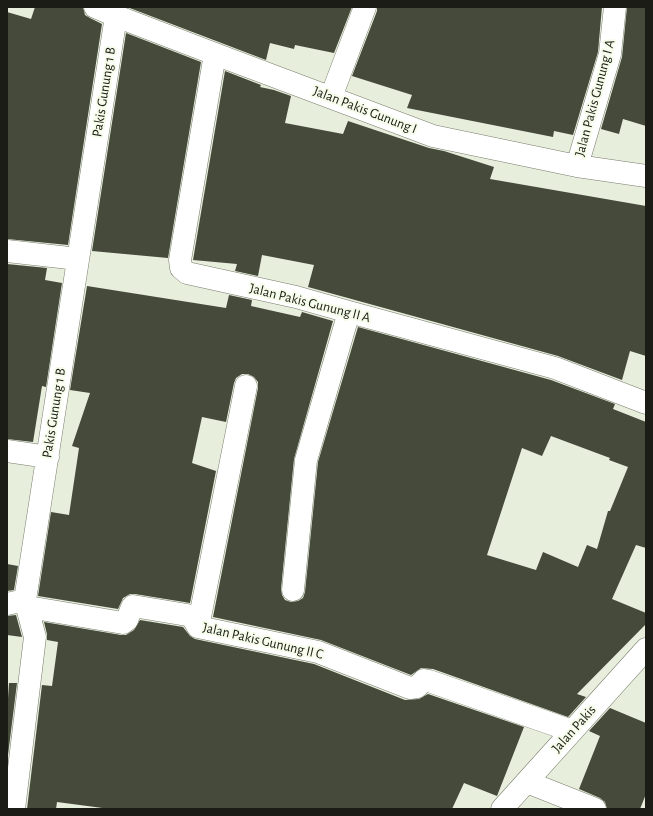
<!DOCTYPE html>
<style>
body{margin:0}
#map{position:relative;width:653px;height:816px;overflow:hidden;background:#e8eedc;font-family:"Alegreya Sans",sans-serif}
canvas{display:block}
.frame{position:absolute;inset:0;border:8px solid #1a1c15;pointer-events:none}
</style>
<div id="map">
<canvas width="653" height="816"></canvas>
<div class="frame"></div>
</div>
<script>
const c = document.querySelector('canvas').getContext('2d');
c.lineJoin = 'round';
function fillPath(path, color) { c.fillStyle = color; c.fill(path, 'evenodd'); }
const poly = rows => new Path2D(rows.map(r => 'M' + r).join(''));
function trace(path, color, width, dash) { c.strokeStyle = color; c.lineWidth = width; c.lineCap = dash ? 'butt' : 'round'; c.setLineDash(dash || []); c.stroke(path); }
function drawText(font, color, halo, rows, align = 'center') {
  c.font = font + ' "Alegreya Sans",sans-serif'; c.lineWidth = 4; c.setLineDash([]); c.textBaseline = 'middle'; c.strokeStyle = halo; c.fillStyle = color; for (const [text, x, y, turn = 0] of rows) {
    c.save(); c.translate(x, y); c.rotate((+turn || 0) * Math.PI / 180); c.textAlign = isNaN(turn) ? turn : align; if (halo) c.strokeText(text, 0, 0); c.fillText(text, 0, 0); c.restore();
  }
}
const building = poly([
 [35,7,83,7,85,15,90,18,102,24,68,245,7,239,7,12,31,19],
 [127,7,352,7,334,53,295,45,294,49,270,43,266,60],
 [377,7,602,7,598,52,573,135,554,131,553,137,407,108,412,95,352,76,377,11],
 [627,7,646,7,646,126,623,119,619,134,601,129,622,57],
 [126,33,201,62,168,258,92,251],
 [225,71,261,85,260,87,274,90,291,96,285,123,343,134,348,121,429,148,444,151,494,167,490,179,646,206,646,356,630,351,622,380,558,356,308,287,314,265,262,255,258,276,235,271,237,264,193,260],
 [7,264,47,268,45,280,62,283,46,387,42,386,33,442,7,439],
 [87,286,226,308,229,295,252,300,251,306,300,317,302,312,333,321,294,459,281,589,282,595,285,600,291,602,298,601,303,598,305,592,318,462,358,327,551,380,615,404,613,409,646,422,646,548,636,545,612,599,646,613,646,624,577,694,586,697,568,717,433,669,421,668,411,675,321,640,213,617,258,388,258,382,254,377,248,374,242,374,236,378,234,383,226,422,202,417,192,463,216,471,190,603,135,594,130,594,123,598,118,609,38,596,51,512,69,515,79,448,72,446,90,393,70,390],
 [551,436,610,458,609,460,628,467,610,511,608,511,597,549,587,545,578,567,543,552,536,570,487,555,522,448,542,456],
 [7,564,18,566,14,590,7,591],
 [16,615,22,637,7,635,7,616],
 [140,620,183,627,190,636,195,639,314,664,405,700,419,699,428,694,524,727,497,796,464,783,452,809,110,809,57,802,56,809,27,809,42,685,52,686,58,642,47,640,47,634,44,622,121,635,126,635,134,630],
 [9,683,17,683,7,763,7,713],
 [610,708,646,723,646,794,640,809,607,809,605,802,600,798,579,789,600,736,589,731]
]);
const minor = poly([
 [95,7,116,16,215,54,433,136,577,166,646,176],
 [215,54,180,260,181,268,187,273,296,297,349,312,555,368,646,403],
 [331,97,365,7],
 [577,166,610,54,615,7],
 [7,251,78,259],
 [7,451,48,457],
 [293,590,306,460,349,312],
 [7,604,25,600],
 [28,607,123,623,127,620,132,607,133,606,187,615,192,617,198,627,318,652,410,688,417,687,424,680,429,681,572,731],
 [198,627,246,386],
 [527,782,595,809],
 [14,809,35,637,25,600,116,16],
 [502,809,646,649]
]);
const streetNames = [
 ["Pakis Gunung 1 B",104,92,-81],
 ["Jalan Pakis Gunung I A",595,98,-75],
 ["Jalan Pakis Gunung I",365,110,21],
 ["Jalan Pakis Gunung II A",310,303,14],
 ["Pakis Gunung 1 B",54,413,-81],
 ["Jalan Pakis Gunung II C",263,641,13],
 ["Jalan Pakis",574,729,-48]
];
fillPath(building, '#454a3b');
trace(minor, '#777d6d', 23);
trace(minor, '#fff', 22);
drawText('14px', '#1a1c15', '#f5fce9', streetNames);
</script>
